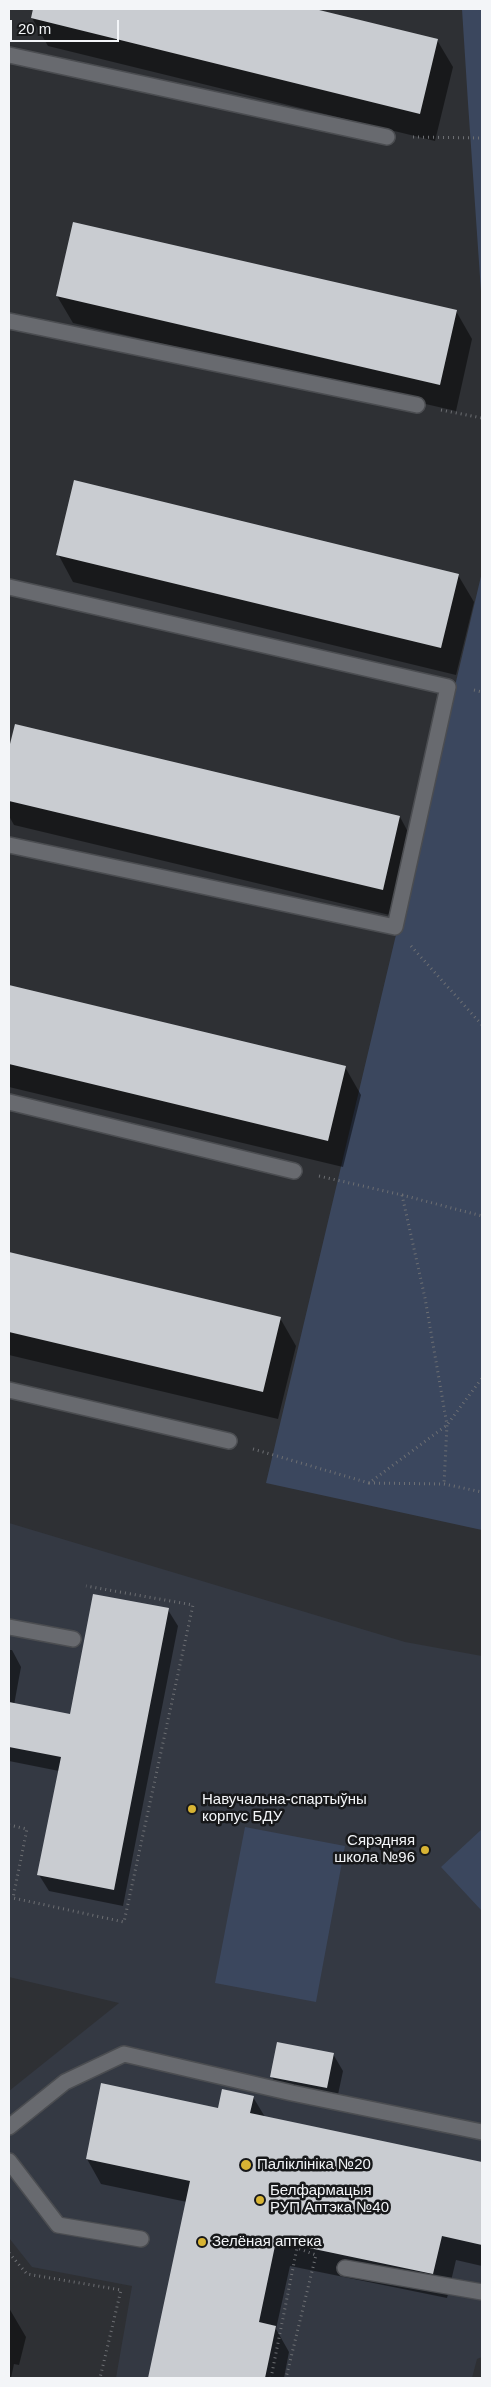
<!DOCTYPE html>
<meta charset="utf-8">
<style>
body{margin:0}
#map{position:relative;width:491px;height:2387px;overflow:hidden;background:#2e3034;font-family:Arial,sans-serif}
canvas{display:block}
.frame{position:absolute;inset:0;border:10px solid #f3f5f8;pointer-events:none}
.scale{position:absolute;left:10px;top:20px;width:109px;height:22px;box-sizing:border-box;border:2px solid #f3f5f8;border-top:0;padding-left:6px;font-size:15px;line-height:18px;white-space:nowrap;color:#f3f5f8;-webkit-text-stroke:4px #17181a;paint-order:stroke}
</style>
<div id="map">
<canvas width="491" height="2387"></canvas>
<div class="frame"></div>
<div class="scale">20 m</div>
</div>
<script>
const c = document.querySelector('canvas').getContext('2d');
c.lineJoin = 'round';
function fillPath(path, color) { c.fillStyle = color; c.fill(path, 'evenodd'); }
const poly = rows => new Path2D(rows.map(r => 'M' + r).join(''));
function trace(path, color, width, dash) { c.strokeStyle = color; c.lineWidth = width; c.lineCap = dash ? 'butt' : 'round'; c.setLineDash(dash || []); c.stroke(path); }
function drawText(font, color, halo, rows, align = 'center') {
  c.font = font + ' Arial,sans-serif'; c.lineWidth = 5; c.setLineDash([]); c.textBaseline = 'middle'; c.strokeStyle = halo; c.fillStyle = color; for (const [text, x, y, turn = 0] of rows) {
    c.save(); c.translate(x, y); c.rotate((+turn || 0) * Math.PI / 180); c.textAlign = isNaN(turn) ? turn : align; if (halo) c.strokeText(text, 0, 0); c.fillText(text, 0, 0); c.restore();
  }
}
const built = poly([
 [9,1523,405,1642,482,1656,482,2357,477,2359,472,2378,116,2378,132,2286,32,2267,9,2238,9,2091,119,2003,9,1977]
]);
const green = poly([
 [462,9,482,9,482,306,468,103],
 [482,572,482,1530,266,1483],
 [245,1827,345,1846,316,2002,215,1983],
 [482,1829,482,1911,441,1867]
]);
const shadow = poly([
 [35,9,310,9,437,40,453,67,435,141,48,46,32,18],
 [57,296,456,311,472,339,456,411,73,323],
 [58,554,458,575,474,602,456,675,73,582],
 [16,725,400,817,415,845,398,917,14,825,9,816,9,753],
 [9,987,345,1067,361,1095,343,1167,9,1087],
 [9,1254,280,1318,296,1346,278,1419,9,1355],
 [168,1610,178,1626,123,1906,49,1891,39,1875,59,1771,9,1761,9,1650,12,1650,21,1667,14,1705,71,1716],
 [333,2054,343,2071,336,2104,281,2094,272,2077],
 [102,2085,219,2109,253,2097,265,2117,482,2163,482,2266,456,2260,447,2298,290,2266,276,2329,289,2352,284,2378,150,2378,187,2202,101,2184,87,2159],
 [9,2308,26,2337,19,2365,14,2364,11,2378,9,2378]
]);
const building = poly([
 [33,9,315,9,438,39,420,114,31,18],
 [73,222,457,310,440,385,56,296],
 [74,480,459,574,441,648,56,555],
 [15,724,400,816,383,890,9,801,9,748],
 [9,985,346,1066,328,1141,9,1064],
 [9,1252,281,1317,263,1392,9,1332],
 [93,1594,169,1608,114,1890,37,1875,61,1757,9,1747,9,1702,70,1714],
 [277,2042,334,2053,327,2088,270,2077],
 [101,2083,218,2108,222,2089,254,2096,250,2113,482,2162,482,2245,442,2236,433,2274,276,2241,259,2322,276,2326,265,2378,148,2378,190,2181,86,2159]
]);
const path = poly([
 [413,137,482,138],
 [441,410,482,418],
 [474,690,482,692],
 [411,946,482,1025],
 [319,1176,402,1195,425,1298,447,1425,444,1484],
 [402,1195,482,1216],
 [253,1449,369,1483,447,1425,482,1378],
 [369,1483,444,1484,482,1492],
 [9,1825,27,1829,13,1898,124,1922,193,1605,86,1586],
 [9,2253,27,2274,121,2290,100,2378],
 [271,2378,297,2248,316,2255,286,2378],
 [482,2378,482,2375]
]);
const minor = poly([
 [9,55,387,137],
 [9,321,417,405],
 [9,587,448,687,395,927,9,845],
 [9,1102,294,1171],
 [9,1390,229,1441],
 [9,1627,73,1639],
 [9,2127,65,2082,124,2054,292,2093,482,2132],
 [9,2161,58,2225,141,2239],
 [345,2268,482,2292]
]);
const markers = [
 [192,1809,5,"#d8b434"],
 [425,1850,5,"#d8b434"],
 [246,2165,6,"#d8b434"],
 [260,2200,5,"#d8b434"],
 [202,2242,5,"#d8b434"]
];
const poiNames = [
 ["Навучальна-спартыўны",202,1800],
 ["корпус БДУ",202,1817],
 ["Сярэдняя",415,1841,"right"],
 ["школа №96",415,1858,"right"],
 ["Паліклініка №20",257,2165],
 ["Белфармацыя",270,2191],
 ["РУП Аптэка №40",270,2208],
 ["Зелёная аптека",212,2242]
];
fillPath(built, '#343943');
fillPath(green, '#3b475e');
fillPath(shadow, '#0007');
fillPath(building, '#c9ccd1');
trace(minor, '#4b4d51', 18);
trace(path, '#6d6f73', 3, [1, 4]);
trace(minor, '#686a6f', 15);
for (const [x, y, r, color] of markers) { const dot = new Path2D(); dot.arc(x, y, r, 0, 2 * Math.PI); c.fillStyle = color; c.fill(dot); trace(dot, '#17181a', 2); }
drawText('15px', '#f3f5f8', '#17181a', poiNames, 'left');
</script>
